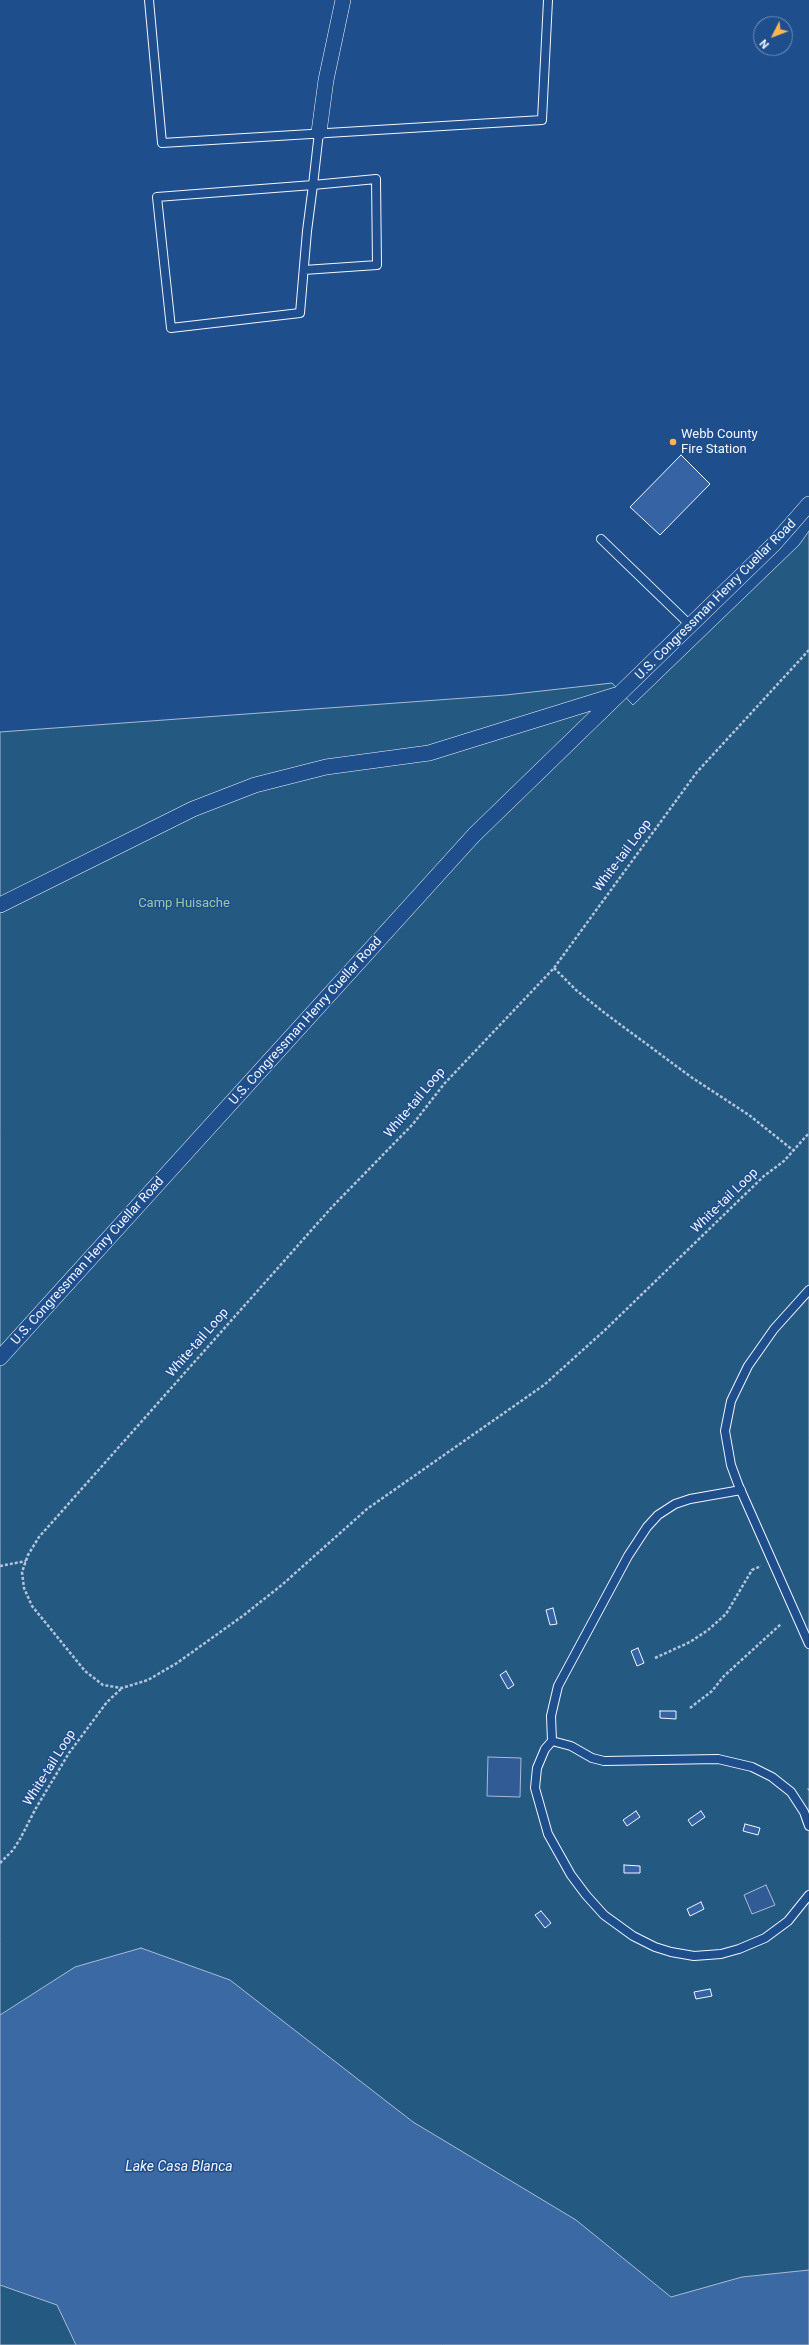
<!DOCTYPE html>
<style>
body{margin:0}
#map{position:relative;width:809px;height:2345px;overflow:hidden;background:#1f4e8c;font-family:Roboto,sans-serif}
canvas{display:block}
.north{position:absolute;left:753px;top:16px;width:40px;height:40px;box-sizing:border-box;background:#1f4e8c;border:1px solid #7391ba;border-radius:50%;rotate:228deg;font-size:11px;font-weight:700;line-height:16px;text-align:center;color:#f2f6ff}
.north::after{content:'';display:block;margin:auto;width:14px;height:18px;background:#ffb74d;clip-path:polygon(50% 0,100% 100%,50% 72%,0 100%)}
</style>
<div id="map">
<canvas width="809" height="2345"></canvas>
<div class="north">N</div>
</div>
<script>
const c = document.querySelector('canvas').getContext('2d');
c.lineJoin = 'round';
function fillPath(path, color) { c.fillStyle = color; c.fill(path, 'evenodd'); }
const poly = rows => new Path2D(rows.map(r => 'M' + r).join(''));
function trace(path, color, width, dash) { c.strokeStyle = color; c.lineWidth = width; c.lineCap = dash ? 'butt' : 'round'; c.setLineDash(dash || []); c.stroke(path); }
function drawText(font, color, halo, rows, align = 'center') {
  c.font = font + ' Roboto,sans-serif'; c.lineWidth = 3; c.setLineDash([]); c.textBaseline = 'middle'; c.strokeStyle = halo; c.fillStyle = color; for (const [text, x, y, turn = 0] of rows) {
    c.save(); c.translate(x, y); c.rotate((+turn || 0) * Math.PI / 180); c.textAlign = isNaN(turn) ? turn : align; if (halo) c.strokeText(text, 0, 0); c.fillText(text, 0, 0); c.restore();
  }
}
const green = poly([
 [809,531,809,2345,0,2345,0,732,506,695,612,683,633,705,799,545,809,531]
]);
const parking = poly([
 [488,1757,521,1758,520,1797,487,1796,488,1757],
 [766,1885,775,1905,752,1914,744,1895,766,1885]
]);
const water = poly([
 [141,1948,230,1980,413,2122,576,2220,671,2297,742,2277,809,2270,809,2345,76,2345,57,2305,0,2285,0,2015,75,1967,141,1948]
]);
const building = poly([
 [681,455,710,484,660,535,630,507,681,455],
 [553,1608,557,1624,550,1625,546,1610,553,1608],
 [638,1648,644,1663,637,1666,631,1651,638,1648],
 [506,1671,514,1685,508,1689,500,1675,506,1671],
 [660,1711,676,1711,676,1719,660,1718,660,1711],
 [636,1811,640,1817,627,1826,623,1820,636,1811],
 [701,1811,705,1817,692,1826,688,1820,701,1811],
 [745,1824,760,1828,758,1835,743,1831,745,1824],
 [624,1865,640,1866,640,1873,624,1873,624,1865],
 [701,1902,704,1909,690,1916,687,1909,701,1902],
 [541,1911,551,1923,545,1928,535,1915,541,1911],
 [710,1989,712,1996,696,1999,694,1992,710,1989]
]);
const path = poly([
 [809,650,697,772,554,968,444,1084,413,1124,332,1207,39,1537,28,1555,22,1572,24,1588,32,1606,85,1671,103,1685,122,1688,148,1680,177,1663,244,1615,283,1584,367,1509,544,1385,605,1330,764,1176,784,1161,809,1133],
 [554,968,576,990,606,1014,691,1077,749,1115,794,1151],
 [0,1566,26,1561],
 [655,1658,690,1642,708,1630,726,1614,752,1570,761,1566],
 [690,1708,712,1691,724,1676,781,1624],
 [808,1790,809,1789],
 [0,1863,13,1850,20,1839,36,1808,69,1753,107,1702,122,1688]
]);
const service = poly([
 [149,0,162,143,542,120,548,0],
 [304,270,377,265,376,179,313,185,157,197,171,328,300,313,307,231,313,185,319,132],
 [601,539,691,626],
 [809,1290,774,1329,748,1366,731,1401,725,1431,731,1465,738,1484,809,1644],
 [741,1490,690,1499,675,1504,658,1515,647,1527,628,1556,558,1686,551,1716,552,1741,545,1749,537,1768,535,1788,548,1834,571,1875,586,1895,604,1915,633,1936,655,1947,671,1952,694,1956,721,1954,739,1949,765,1938,788,1921,809,1895],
 [552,1741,571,1746,592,1758,604,1761,718,1759,752,1767,772,1777,791,1792,804,1812,809,1826]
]);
const minor = poly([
 [319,132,326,80,343,0],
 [0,905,193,809,255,785,326,767,429,753,616,695],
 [0,1358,474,835,774,544,809,504]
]);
const markers = [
 [673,442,4,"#ffb74d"]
];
const poiNames = [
 ["Webb County",681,435],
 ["Fire Station",681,450]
];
const streetNames = [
 ["U.S. Congressman Henry Cuellar Road",716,600,-45],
 ["White-tail Loop",623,856,-53],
 ["U.S. Congressman Henry Cuellar Road",306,1021,-48],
 ["White-tail Loop",415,1103,-50],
 ["White-tail Loop",725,1201,-44],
 ["U.S. Congressman Henry Cuellar Road",88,1261,-48],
 ["White-tail Loop",198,1343,-49],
 ["White-tail Loop",50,1768,-58]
];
const parkNames = [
 ["Camp Huisache",184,904]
];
const waterNames = [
 ["Lake Casa Blanca",179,2167]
];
fillPath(green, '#245a82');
trace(green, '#a8bbd7', 1);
fillPath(parking, '#305b95');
trace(parking, '#a8bbd7', 1);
fillPath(water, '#3b69a3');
trace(water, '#a8bbd7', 1);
fillPath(building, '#3563a3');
trace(building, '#f2f6ff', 1);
trace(service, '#f2f6ff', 10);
trace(minor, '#f2f6ff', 16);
trace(path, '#b3c4dc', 2.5, [3, 2]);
trace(service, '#1f4e8c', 8);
trace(minor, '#1f4e8c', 15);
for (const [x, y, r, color] of markers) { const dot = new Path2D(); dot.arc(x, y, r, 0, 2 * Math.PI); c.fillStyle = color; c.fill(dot); trace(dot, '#1f4e8c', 1.5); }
drawText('13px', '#f2f6ff', '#1f4e8c', poiNames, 'left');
drawText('13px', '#f2f6ff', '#1f4e8c', streetNames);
drawText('13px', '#97c8a6', '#1f4e8c', parkNames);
drawText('italic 14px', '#f2f6ff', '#1f4e8c', waterNames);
</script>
